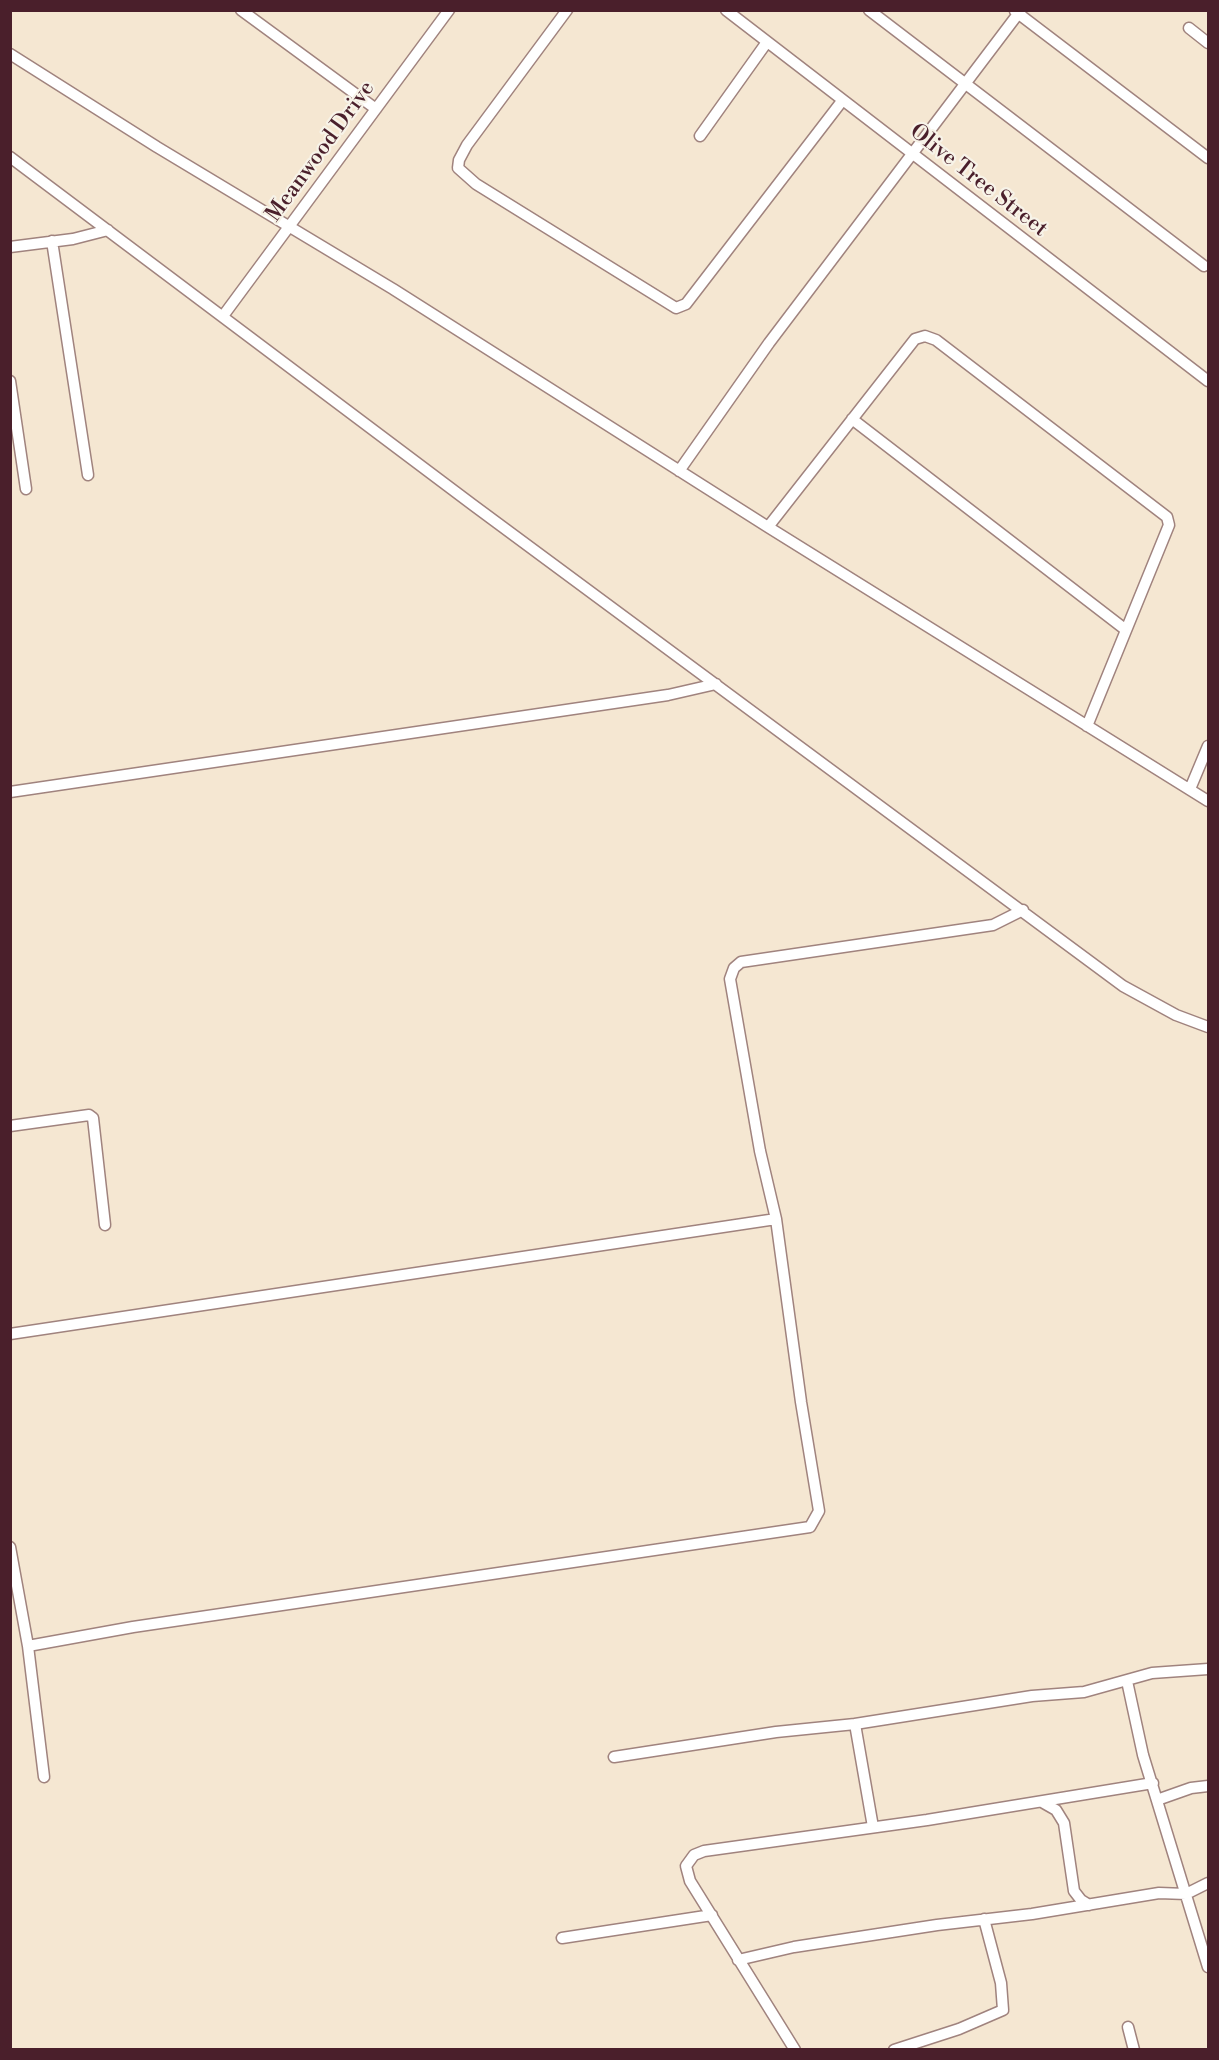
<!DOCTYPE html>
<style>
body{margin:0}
#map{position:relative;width:1219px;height:2060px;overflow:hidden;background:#f5e7d2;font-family:"Libre Bodoni",serif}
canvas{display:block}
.frame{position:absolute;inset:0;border:12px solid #4a1f2b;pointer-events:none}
</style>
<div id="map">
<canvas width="1219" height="2060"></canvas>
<div class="frame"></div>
</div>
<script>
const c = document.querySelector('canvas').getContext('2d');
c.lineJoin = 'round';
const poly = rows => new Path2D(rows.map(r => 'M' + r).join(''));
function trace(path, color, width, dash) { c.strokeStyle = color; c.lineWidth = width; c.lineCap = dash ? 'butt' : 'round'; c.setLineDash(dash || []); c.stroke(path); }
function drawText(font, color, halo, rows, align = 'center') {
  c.font = font + ' "Libre Bodoni",serif'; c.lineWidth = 4.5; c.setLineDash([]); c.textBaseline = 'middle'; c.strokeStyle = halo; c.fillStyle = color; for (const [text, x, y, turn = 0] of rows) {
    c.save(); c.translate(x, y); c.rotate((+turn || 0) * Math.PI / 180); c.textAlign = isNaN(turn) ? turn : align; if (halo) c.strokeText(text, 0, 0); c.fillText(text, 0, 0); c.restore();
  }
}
const minor = poly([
 [241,10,376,109],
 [567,10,467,145,459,160,458,168,476,184,676,308,686,304,842,101],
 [726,10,1208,381],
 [869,10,1204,266],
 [1015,11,1208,158],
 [1189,28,1208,43],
 [10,54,157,147,393,289,768,527,1208,801],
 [700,136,767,42],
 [10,157,473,505,1123,986,1176,1015,1208,1027],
 [52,241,88,475],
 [10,247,73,239,108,230],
 [223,316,449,10],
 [10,381,26,489],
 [852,419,1126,630],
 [679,471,769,343,1021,10],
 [768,527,915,339,925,336,936,340,1167,517,1169,525,1087,726],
 [1190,789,1208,746],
 [10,792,668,695,716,684],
 [10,1126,89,1115,93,1118,105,1225],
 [10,1334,776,1219],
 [10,1547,28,1646,44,1777],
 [28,1646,133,1627,810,1527,819,1511,801,1402,776,1219,760,1151,730,979,734,968,741,962,993,925,1023,910],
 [1127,1681,1143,1755,1208,1967],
 [855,1724,873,1827],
 [614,1757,776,1732,855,1724,1032,1696,1084,1692,1152,1673,1208,1669],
 [1157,1800,1191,1788,1208,1786],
 [1042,1802,1056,1810,1064,1823,1074,1891,1081,1900,1089,1905],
 [562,1938,712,1915],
 [738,1960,794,1947,937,1925,1032,1914,1159,1893,1186,1894,1208,1883],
 [1128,2027,1134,2050],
 [795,2050,690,1881,686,1866,694,1855,704,1851,927,1820,1153,1783],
 [894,2050,959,2029,1003,2010,1001,1983,984,1919]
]);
const streetNames = [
 ["Meanwood Drive",321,152,-54],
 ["Olive Tree Street",978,181,38]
];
trace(minor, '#a0837e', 13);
trace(minor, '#fff', 10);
drawText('22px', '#4a1f2b', '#f7f3e8', streetNames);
</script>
